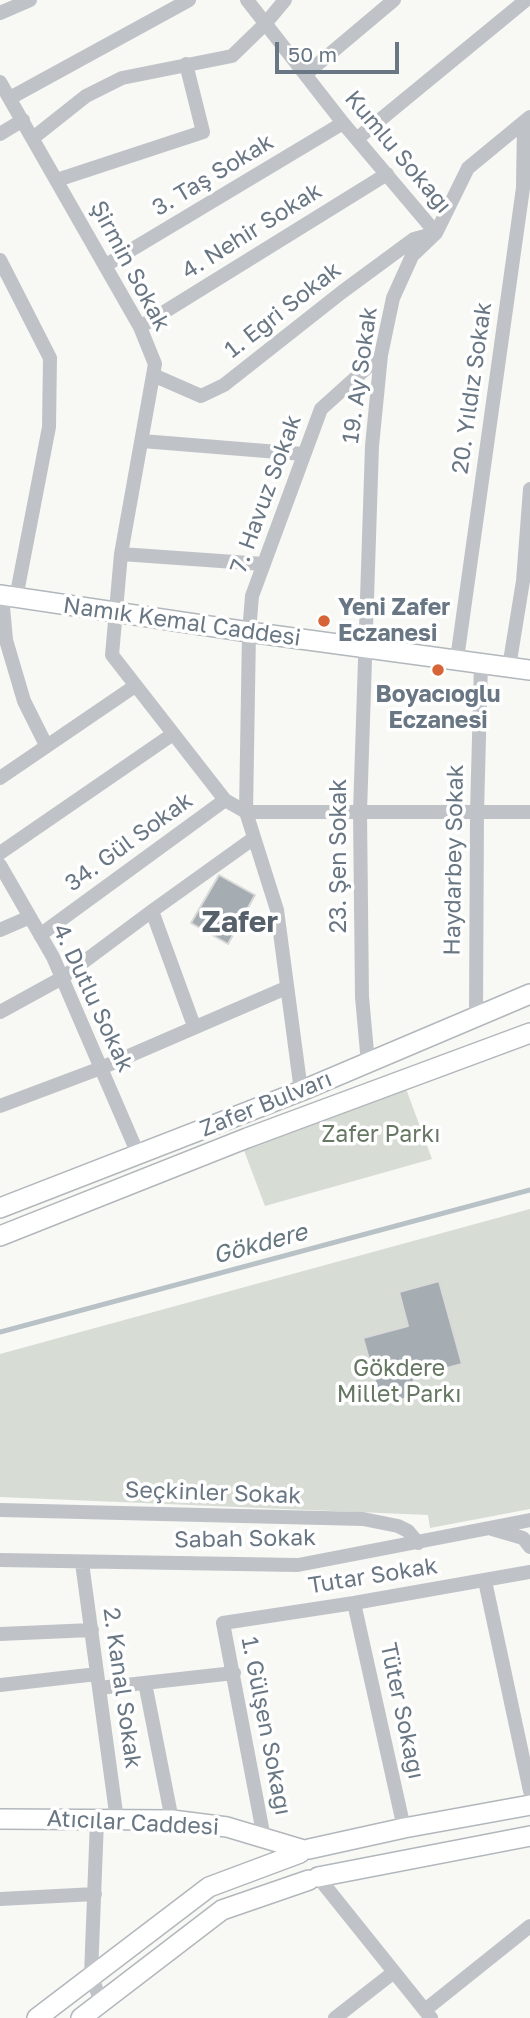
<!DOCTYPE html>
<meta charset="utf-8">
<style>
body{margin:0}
#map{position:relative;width:530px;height:2018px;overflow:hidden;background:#f8f8f5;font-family:"Golos Text",sans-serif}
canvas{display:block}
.scale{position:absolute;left:275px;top:42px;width:124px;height:32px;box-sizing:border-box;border:4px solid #697784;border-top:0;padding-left:9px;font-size:21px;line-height:24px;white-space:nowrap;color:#697784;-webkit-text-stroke:5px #fff;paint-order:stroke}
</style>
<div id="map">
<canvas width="530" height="2018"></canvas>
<div class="scale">50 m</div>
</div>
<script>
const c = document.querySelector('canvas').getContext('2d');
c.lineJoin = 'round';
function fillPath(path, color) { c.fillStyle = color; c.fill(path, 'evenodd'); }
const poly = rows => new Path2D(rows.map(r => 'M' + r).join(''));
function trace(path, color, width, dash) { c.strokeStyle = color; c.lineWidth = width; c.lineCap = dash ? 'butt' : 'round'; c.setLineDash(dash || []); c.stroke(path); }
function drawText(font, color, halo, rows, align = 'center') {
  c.font = font + ' "Golos Text",sans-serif'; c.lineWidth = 7; c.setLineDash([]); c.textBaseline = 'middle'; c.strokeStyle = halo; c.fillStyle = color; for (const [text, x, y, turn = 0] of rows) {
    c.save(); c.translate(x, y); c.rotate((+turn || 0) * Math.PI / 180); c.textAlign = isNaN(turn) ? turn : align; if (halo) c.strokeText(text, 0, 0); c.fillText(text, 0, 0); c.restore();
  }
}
const green = poly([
 [405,1086,432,1159,265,1206,243,1148],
 [530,1209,530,1509,430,1528,428,1515,0,1497,0,1354]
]);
const stream = poly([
 [0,1332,530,1190]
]);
const building = poly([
 [219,875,255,895,228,944,191,923,219,875],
 [439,1281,462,1364,413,1377,418,1395,382,1405,363,1338,408,1326,399,1292,439,1281]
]);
const street = poly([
 [0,13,30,0],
 [306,74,394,0],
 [0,82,140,327,155,364,121,554,112,655,225,800],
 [10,98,189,0],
 [0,134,23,120],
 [33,138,86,96,122,78,232,56,265,24,285,0],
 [358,138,526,0],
 [57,180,203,132,186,64],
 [0,260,50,358,49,427,16,598],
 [106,265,343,123],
 [140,327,387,174],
 [153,375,201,396,224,385,342,292,414,239,436,233,343,123,247,0],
 [142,441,303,454],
 [121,554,263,564],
 [2,596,6,640,24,701,46,745],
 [457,659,523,188,524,122],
 [509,667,523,581,530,489],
 [0,778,135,686],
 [0,853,173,734],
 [0,865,53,957,138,1154],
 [152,911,194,1026],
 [0,930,30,917],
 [40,935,225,800,246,812,530,812],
 [0,1012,62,978,152,911,254,838],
 [476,1015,477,812,481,663],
 [368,1063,362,997,360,812,372,446,381,355,393,298,412,256,436,233,468,168,530,117],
 [301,1091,277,910,246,812,249,632,252,596,321,409,381,355],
 [0,1106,101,1068,286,988],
 [0,1510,363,1519,398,1526,408,1531,418,1543],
 [492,1529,523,1538,530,1547],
 [0,1560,298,1565,530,1520],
 [82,1563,117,1820],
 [485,1581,530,1791],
 [354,1603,404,1828],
 [0,1634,92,1630],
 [145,1683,172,1820],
 [0,1685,97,1674],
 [99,1688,234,1673],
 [97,1820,91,1975,101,2002],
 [264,1838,223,1623,354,1603,530,1572],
 [318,1877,431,2018],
 [0,1899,95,1894],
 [425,2010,530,1926],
 [335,2018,394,1972]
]);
const secondary = poly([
 [0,595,249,632,530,670],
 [0,1208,301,1091,530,994],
 [0,1236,247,1138,530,1033],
 [0,1819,172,1820,227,1827,304,1850],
 [309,1849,404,1828,530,1805],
 [318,1877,530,1836],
 [37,2018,209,1887,300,1853],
 [81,2018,222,1910,309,1880]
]);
const markers = [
 [324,621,7,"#d66437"],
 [438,670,7,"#d66437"]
];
const streetNames = [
 ["Kumlu Sokağı",398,152,50],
 ["3. Taş Sokak",213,175,-31],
 ["4. Nehir Sokak",252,231,-32],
 ["Şirmin Sokak",130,266,62],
 ["1. Eğri Sokak",283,310,-38],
 ["19. Ay Sokak",360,375,-82],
 ["20. Yıldız Sokak",472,388,-82],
 ["7. Havuz Sokak",266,494,-70],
 ["Namık Kemal Caddesi",182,622,8],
 ["34. Gül Sokak",129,842,-36],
 ["23. Şen Sokak",339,856,-90],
 ["Haydarbey Sokak",454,860,-89],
 ["4. Dutlu Sokak",93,998,65],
 ["Zafer Bulvarı",266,1104,-22],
 ["Seçkinler Sokak",213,1493,2],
 ["Sabah Sokak",245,1539,-1],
 ["Tutar Sokak",373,1576,-9],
 ["2. Kanal Sokak",122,1688,82],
 ["Tüter Sokağı",402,1711,78],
 ["1. Gülşen Sokağı",266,1726,79],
 ["Atıcılar Caddesi",133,1823,3]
];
const poiNames = [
 ["Yeni Zafer",338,608],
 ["Eczanesi",338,634],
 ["Boyacıoğlu",438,695,"center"],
 ["Eczanesi",438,721,"center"]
];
const parkNames = [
 ["Zafer Parkı",381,1135],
 ["Gökdere",399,1369],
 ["Millet Parkı",399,1395]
];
const waterNames = [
 ["Gökdere",260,1244,-15]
];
const districtNames = [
 ["Zafer",240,922]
];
fillPath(green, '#d7dcd5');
trace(stream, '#b8c1c6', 5);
fillPath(building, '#a5adb3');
trace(building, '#d9d9d8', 2);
trace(secondary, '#b2b7bc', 22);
trace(street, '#bfc3c7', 14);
trace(secondary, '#fff', 19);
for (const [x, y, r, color] of markers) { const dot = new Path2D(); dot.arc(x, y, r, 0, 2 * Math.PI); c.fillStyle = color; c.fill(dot); trace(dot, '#fff', 2.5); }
drawText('23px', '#697784', '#fff', streetNames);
drawText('bold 23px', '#697784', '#fff', poiNames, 'left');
drawText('23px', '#667763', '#fff', parkNames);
drawText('italic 24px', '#65777f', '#fff', waterNames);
drawText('bold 30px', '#56606a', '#fff', districtNames);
</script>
